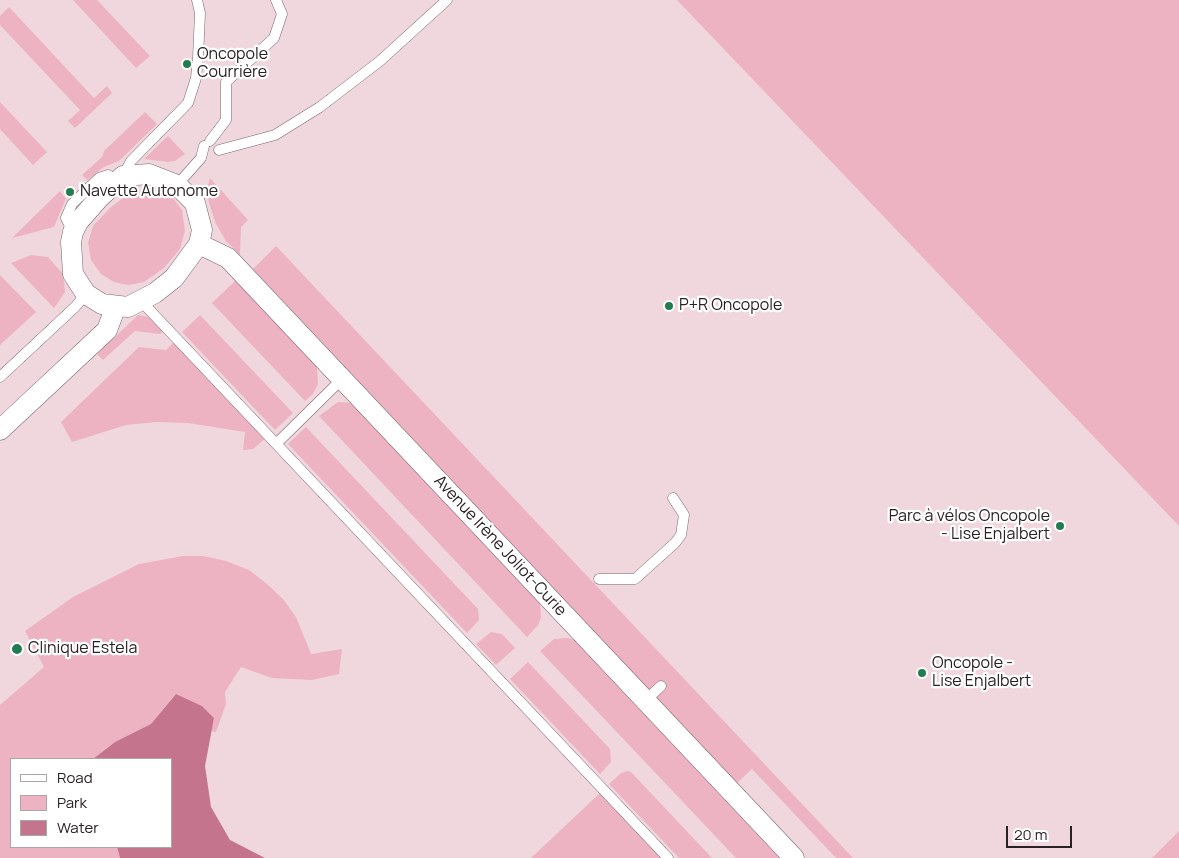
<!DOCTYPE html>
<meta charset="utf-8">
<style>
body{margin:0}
#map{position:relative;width:1179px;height:858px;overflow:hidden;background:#f0d7dd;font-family:Manrope,sans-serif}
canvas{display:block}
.legend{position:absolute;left:10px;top:758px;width:162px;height:90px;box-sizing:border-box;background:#fff;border:1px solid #aaa6a7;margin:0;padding:6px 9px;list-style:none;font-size:15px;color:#2a2124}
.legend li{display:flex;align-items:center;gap:10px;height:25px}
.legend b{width:25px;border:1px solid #aaa6a7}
.scale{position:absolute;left:1006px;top:826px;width:66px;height:22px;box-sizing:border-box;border:2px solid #2a2124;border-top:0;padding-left:6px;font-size:15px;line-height:18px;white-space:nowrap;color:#2a2124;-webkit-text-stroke:4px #fff;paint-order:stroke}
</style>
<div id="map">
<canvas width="1179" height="858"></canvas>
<ul class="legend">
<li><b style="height:6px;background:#fff"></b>Road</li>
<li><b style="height:14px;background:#edb3c3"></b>Park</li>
<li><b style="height:14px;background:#c4758d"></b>Water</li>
</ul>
<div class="scale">20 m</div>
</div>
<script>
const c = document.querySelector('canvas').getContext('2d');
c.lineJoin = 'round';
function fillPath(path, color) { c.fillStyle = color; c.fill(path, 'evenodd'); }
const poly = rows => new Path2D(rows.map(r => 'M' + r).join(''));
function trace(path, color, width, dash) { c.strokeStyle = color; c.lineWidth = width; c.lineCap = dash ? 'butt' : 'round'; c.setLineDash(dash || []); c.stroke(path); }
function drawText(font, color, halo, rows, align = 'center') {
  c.font = font + ' Manrope,sans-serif'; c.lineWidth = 4.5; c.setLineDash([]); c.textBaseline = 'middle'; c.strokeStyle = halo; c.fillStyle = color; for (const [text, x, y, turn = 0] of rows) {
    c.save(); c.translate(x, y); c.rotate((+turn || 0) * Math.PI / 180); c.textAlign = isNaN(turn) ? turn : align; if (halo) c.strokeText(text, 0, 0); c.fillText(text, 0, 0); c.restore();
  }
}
const green = poly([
 [73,0,97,0,150,56,136,68],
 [677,0,1179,0,1179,526],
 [9,7,94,98,107,86,112,93,75,128,68,121,80,110,0,25,0,16],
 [0,102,47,152,33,165,0,129],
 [145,112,157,124,119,161,104,167,87,180,82,175,102,157,104,151],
 [168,136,185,154,175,161,168,162,144,159],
 [210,178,248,220,241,227,240,255,226,241,216,224,209,203,207,189],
 [147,188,163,191,173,198,182,210,185,231,180,249,164,268,144,282,128,285,114,282,101,274,91,260,88,243,93,226,110,208,128,194],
 [60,191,66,199,54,227,12,238],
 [276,246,853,858,836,858,752,769,737,783,253,269],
 [31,255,48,257,63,274,65,292,54,308,11,263],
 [0,275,36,312,0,345],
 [236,280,317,366,318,384,313,394,305,401,212,303],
 [138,315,149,317,163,331,160,334,135,331,103,360,97,354],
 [200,315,293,413,275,430,182,332],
 [174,342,266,438,253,449,243,450,245,432,188,423,157,422,126,425,72,442,61,422,139,347,166,350],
 [338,402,352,403,540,603,541,618,538,625,527,637,319,416],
 [306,427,478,609,479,620,467,633,288,444],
 [183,556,203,556,226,561,249,570,267,584,283,599,296,617,311,654,342,649,339,674,312,680,272,678,241,667,225,692,226,704,216,732,211,731,214,718,202,706,176,694,151,724,115,742,93,759,11,759,11,847,117,847,120,858,0,858,0,705,44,667,25,631,73,597,139,564],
 [491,632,502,634,515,648,496,665,476,644],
 [568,638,576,640,781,858,736,858,540,651,554,639],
 [528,662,610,749,611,762,600,774,510,679],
 [628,771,631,772,712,858,679,858,609,784,621,773],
 [600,793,662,858,531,858],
 [1179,831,1179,858,1152,858]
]);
const water = poly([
 [176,694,202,706,214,718,205,766,211,807,230,840,265,858,120,858,117,847,171,847,171,759,93,759,115,742,151,724]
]);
const service = poly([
 [210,141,226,120,226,82,274,38,282,14,276,0],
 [219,150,275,135,320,107,380,61,447,0],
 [123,176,131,161,188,103,196,78,198,58,200,13,197,0],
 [177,185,201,158,204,146],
 [73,232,66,218,72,204,99,178,108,175,117,181],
 [141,301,668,858],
 [0,377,75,307,86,294],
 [278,442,342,379],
 [599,579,635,579,675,543,681,535,684,515,673,498],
 [646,700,661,686]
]);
const minor = poly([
 [149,174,177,185,195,203,202,230,199,244,174,278,155,293,128,307,102,304,86,294,73,274,71,242,73,232,78,222,99,198,123,176,149,174],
 [199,244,228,258,794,858],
 [0,430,107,330,116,306]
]);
const markers = [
 [187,64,5,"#237c51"],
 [70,192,5,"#237c51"],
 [669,306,5,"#237c51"],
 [1060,526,5,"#237c51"],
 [17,649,6,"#237c51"],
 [922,673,5,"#237c51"]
];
const poiNames = [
 ["Oncopole",197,55],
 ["Courrière",197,73],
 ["Navette Autonome",80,192],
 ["P+R Oncopole",679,306],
 ["Parc à vélos Oncopole",1050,517,"right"],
 ["- Lise Enjalbert",1050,535,"right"],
 ["Clinique Estela",28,649],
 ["Oncopole -",932,664],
 ["Lise Enjalbert",932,682]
];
const streetNames = [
 ["Avenue Irène Joliot-Curie",500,546,47]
];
fillPath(green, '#edb3c3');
fillPath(water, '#c4758d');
trace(service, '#7c666c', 11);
trace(minor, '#7c666c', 21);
trace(service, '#fff', 10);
trace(minor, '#fff', 20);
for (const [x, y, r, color] of markers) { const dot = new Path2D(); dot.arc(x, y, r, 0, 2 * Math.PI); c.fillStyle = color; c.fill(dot); trace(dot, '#fff', 2); }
drawText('16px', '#2a2124', '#fff', poiNames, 'left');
drawText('16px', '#2a2124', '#fff', streetNames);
</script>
